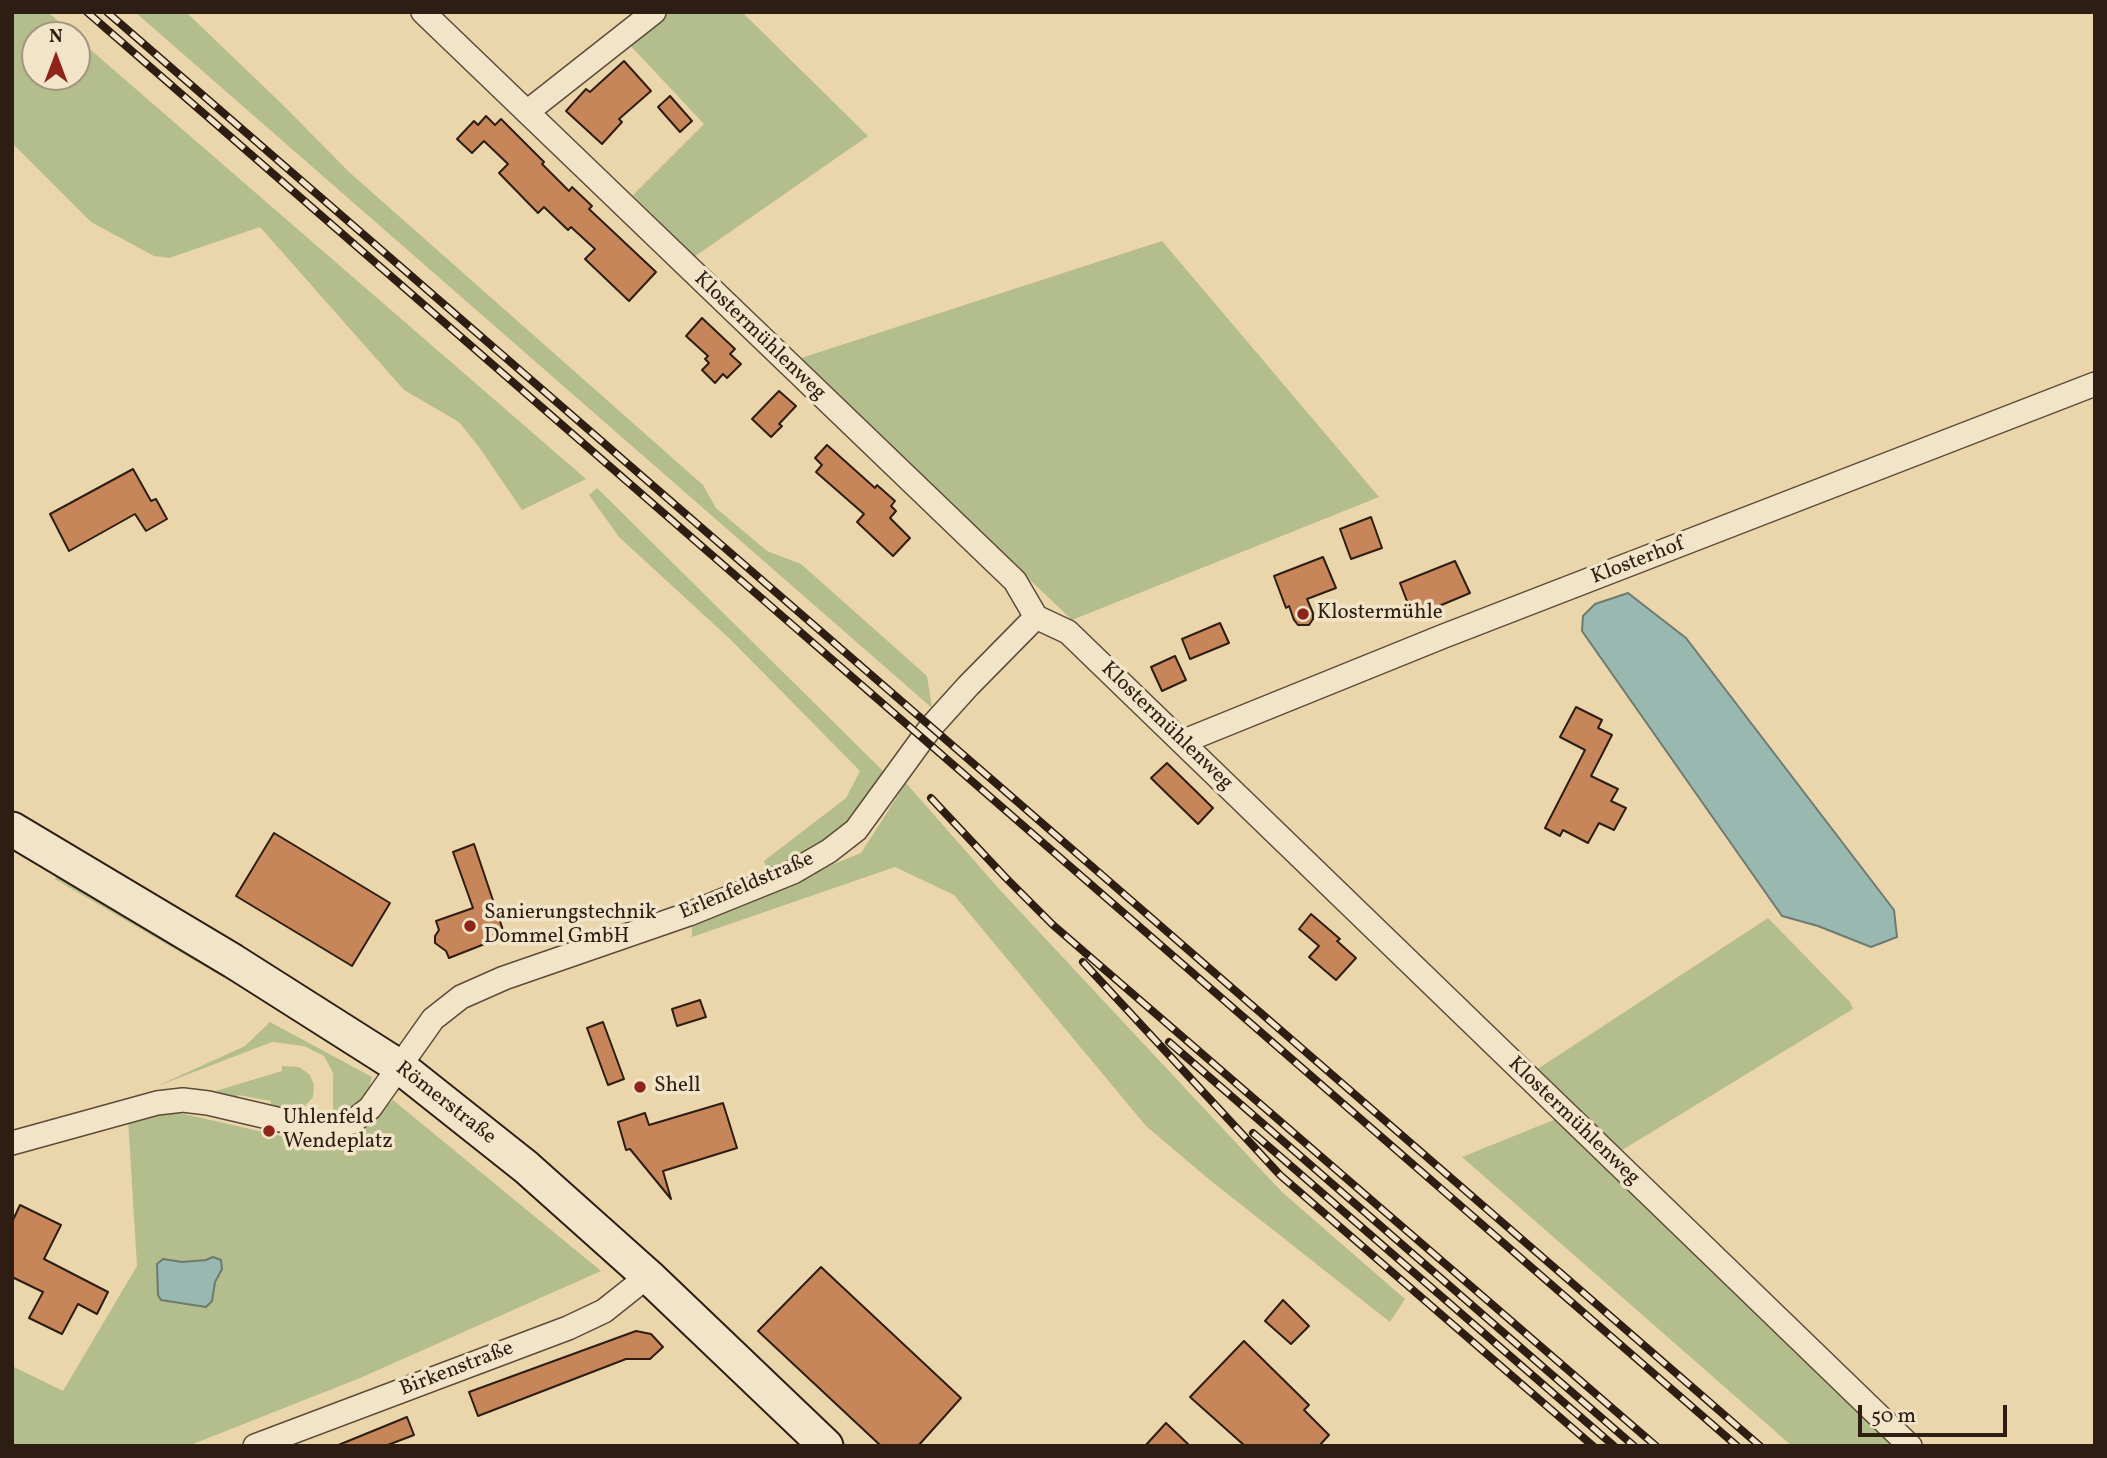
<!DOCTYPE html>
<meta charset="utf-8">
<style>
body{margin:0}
#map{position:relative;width:2107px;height:1458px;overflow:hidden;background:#ebd6ab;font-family:Vollkorn,serif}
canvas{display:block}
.frame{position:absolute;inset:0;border:14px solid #2d1d13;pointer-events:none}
.north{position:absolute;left:21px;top:21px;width:70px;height:70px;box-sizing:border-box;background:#f2e4c8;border:2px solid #a39480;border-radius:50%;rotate:0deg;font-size:19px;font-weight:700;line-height:28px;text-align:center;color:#2d1d13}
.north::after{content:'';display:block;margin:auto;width:24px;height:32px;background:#8f2418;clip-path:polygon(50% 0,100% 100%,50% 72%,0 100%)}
.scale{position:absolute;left:1858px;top:1405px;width:149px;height:32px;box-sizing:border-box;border:4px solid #2d1d13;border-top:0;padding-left:9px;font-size:21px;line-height:24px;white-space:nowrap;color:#2d1d13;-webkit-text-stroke:5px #f2e4c8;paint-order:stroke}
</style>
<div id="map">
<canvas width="2107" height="1458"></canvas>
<div class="frame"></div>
<div class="north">N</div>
<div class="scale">50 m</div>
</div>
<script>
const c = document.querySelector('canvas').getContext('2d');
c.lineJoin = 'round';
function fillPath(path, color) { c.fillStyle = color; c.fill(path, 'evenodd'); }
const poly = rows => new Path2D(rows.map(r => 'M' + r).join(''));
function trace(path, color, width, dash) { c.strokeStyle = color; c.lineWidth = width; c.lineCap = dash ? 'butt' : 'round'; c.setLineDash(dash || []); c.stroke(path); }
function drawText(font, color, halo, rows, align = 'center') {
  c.font = font + ' Vollkorn,serif'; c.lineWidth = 7; c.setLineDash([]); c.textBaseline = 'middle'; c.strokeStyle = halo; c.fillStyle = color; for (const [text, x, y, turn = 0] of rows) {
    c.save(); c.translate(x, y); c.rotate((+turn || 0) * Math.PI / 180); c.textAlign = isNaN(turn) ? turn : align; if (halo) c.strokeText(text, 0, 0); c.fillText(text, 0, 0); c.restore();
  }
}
const green = poly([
 [12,12,48,12,74,35,35,35,35,77,77,77,77,38,586,479,522,510,479,447,459,422,404,390,260,227,169,258,154,256,91,222,12,143],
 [135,12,186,12,284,106,349,172,703,485,716,508,767,551,801,564,927,676,932,708],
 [671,12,742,12,868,136,694,257,633,195,704,124,628,43],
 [1162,241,1379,497,1072,620,798,359],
 [597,488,883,771,857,812,833,837,768,873,764,861,846,798,860,771,731,640,619,537,589,495],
 [906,783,1000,890,1282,1192,1405,1299,1390,1322,1211,1181,1146,1126,954,895,895,867,692,937,692,921,861,853],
 [60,870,293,1018,55,879],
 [1768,918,1850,1002,1853,1009,1619,1152,1533,1072],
 [270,1022,372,1077,367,1096,353,1112,336,1117,333,1110,333,1073,324,1056,304,1046,272,1042,155,1087,245,1046],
 [282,1066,299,1067,310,1075,314,1085,313,1097,303,1108,289,1112,270,1107,271,1101,238,1095,237,1099,212,1092,282,1071],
 [393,1100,601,1271,360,1378,188,1446,12,1446,12,1366,63,1391,137,1266,128,1119,171,1111,303,1141,340,1137,366,1126],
 [1556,1119,1898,1446,1792,1446,1462,1157]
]);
const water = poly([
 [1628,593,1686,638,1894,910,1897,937,1871,947,1818,926,1782,916,1582,631,1583,616,1595,604,1628,593],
 [213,1257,221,1260,222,1269,215,1282,212,1301,206,1307,161,1300,158,1295,157,1264,163,1259,182,1262,206,1260,213,1257]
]);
const building = poly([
 [624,61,651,91,619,119,622,122,602,144,566,111,586,89,590,92,624,61],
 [670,96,692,121,680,132,658,107,670,96],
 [486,116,495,125,501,119,544,162,542,164,569,191,572,187,592,206,589,209,656,272,629,301,585,259,595,249,571,227,568,230,544,207,538,213,499,173,508,164,484,141,472,153,457,139,474,121,478,125,486,116],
 [702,318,735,349,730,354,741,364,727,378,723,374,715,383,702,370,709,363,705,359,708,356,686,336,702,318],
 [779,391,796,406,779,424,782,426,771,437,752,419,779,391],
 [827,445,875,488,877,485,895,501,891,506,896,511,890,518,910,538,893,556,857,522,864,514,816,472,822,465,815,458,827,445],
 [133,469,151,501,156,499,167,519,146,531,135,514,69,551,50,514,133,469],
 [1371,517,1382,548,1351,559,1340,529,1371,517],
 [1323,557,1336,588,1307,599,1313,613,1313,619,1309,625,1298,625,1294,620,1289,606,1286,608,1274,576,1323,557],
 [1455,561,1470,593,1413,617,1400,583,1455,561],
 [1220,623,1229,643,1190,659,1182,639,1220,623],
 [1175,656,1186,680,1162,691,1151,667,1175,656],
 [1576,707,1602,720,1598,728,1612,735,1591,776,1618,789,1611,801,1626,808,1614,830,1599,823,1588,843,1563,830,1560,836,1545,828,1585,750,1560,737,1576,707],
 [1167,763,1213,808,1198,824,1151,778,1167,763],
 [274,833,390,903,352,966,236,896,274,833],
 [474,844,505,936,449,958,446,951,435,943,435,936,439,930,436,921,473,908,453,852,474,844],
 [1311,914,1340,939,1337,941,1356,958,1336,980,1309,957,1319,946,1299,929,1311,914],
 [700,1000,706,1017,677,1026,672,1009,700,1000],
 [603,1022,624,1079,608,1085,587,1028,603,1022],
 [723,1103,737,1148,663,1171,671,1199,630,1149,626,1150,618,1122,645,1113,649,1125,723,1103],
 [20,1205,61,1225,44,1259,108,1292,97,1314,78,1304,62,1334,29,1318,43,1292,12,1277,12,1222,20,1205],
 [821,1267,961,1398,918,1446,881,1446,758,1331,821,1267],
 [1283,1300,1309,1326,1291,1344,1265,1321,1283,1300],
 [636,1331,651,1334,663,1347,650,1359,626,1359,478,1416,469,1392,636,1331],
 [1244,1341,1309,1405,1304,1410,1329,1435,1319,1446,1245,1446,1190,1397,1244,1341],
 [407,1417,414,1435,385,1446,336,1446,407,1417],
 [1166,1423,1190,1446,1145,1446,1166,1423]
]);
const street = poly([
 [423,12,1015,581,1036,617,1068,632,1910,1446],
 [527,112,654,12],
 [1182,742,1444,636,2095,384],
 [12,1143,157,1103,183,1100,208,1103,315,1128,326,1129,352,1122,370,1108,433,1019,461,997,504,978,689,914,793,872,829,851,856,830,931,727,968,686,1036,617],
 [255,1446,568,1328,604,1311,648,1276]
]);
const secondary = poly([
 [12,829,233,961,400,1067,526,1167,648,1276,826,1446]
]);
const rail = poly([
 [87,12,1737,1446],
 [107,12,1760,1446],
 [931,798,1005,877,1053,925,1656,1446],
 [1083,962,1280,1175,1593,1446],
 [1169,1042,1634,1446],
 [1253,1133,1614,1446]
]);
const markers = [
 [1303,614,7,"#8f2418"],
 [470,926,7,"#8f2418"],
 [640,1087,7,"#8f2418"],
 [269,1131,7,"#8f2418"]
];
const streetNames = [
 ["Klostermühlenweg",759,337,44],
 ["Klosterhof",1638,562,-21],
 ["Klostermühlenweg",1166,727,44],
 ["Erlenfeldstraße",747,887,-23],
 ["Römerstraße",445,1104,38],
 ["Klostermühlenweg",1573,1122,44],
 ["Birkenstraße",457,1370,-21]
];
const poiNames = [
 ["Klostermühle",1317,614],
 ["Sanierungstechnik",484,914],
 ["Dommel GmbH",484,938],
 ["Shell",654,1087],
 ["Uhlenfeld",283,1119],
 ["Wendeplatz",283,1143]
];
fillPath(green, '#b3be8c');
fillPath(water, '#99b8b0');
trace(water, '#6e7a71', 2);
fillPath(building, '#c78659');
trace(building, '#2d1d13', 2);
trace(street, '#5c4b39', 26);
trace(secondary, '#2d1d13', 37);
trace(street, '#f2e4c8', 23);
trace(secondary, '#f2e4c8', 33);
trace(rail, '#2d1d13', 8);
trace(rail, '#f2e4c8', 5, [16]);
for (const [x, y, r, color] of markers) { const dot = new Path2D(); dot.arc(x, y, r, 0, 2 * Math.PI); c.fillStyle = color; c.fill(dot); trace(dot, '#f2e4c8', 2.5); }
drawText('21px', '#2d1d13', '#f2e4c8', streetNames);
drawText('21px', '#2d1d13', '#f2e4c8', poiNames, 'left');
</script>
